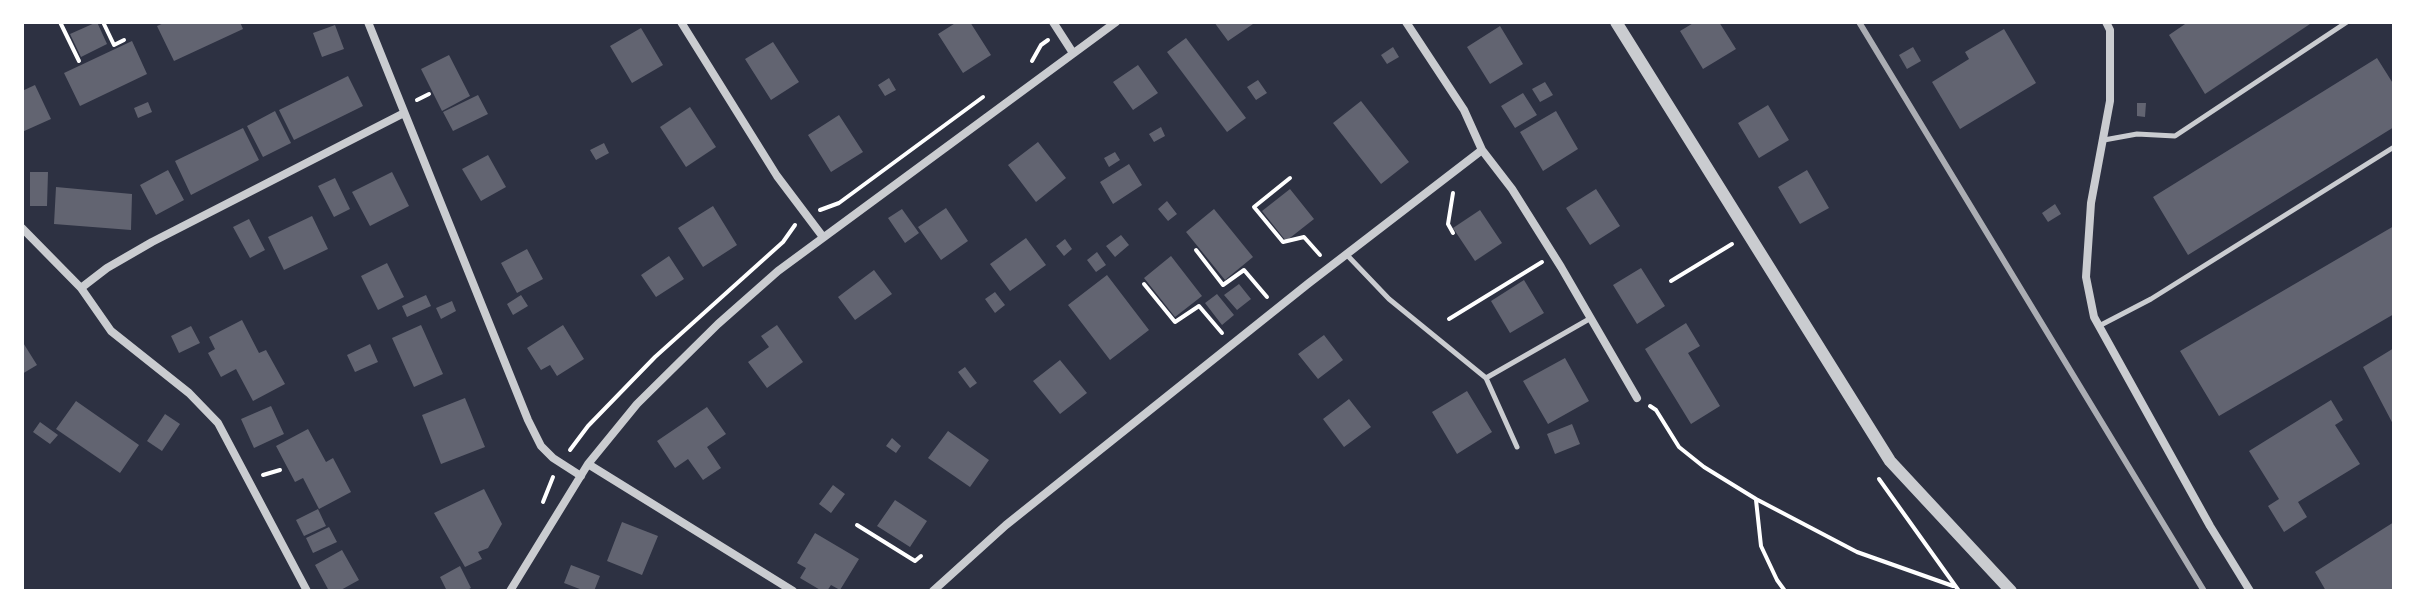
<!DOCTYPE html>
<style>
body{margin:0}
#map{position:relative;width:2416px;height:613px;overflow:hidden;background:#2d3142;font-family:"PT Sans Narrow",sans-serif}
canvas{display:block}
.frame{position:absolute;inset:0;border:24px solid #fff;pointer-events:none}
</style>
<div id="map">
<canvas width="2416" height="613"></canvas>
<div class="frame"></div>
</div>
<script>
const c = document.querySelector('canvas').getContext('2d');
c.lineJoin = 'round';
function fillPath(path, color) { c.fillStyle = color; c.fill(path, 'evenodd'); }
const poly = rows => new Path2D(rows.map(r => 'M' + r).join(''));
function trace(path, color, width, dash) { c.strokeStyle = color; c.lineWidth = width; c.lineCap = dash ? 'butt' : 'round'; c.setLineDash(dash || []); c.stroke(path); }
const building = poly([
 [97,22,107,44,81,57,70,34],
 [166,22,240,22,243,29,174,61,157,26],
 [957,22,970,22,991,55,963,73,938,34],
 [1214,22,1252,22,1253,24,1228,41],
 [1695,22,1719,22,1736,49,1703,69,1680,31],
 [2188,22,2313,22,2205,94,2169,35],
 [335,25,344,49,322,57,313,33],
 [1500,26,1523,64,1490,84,1467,47],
 [641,28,663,65,632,83,610,46],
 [2004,29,2036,83,1960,129,1932,82,1969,59,1965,52],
 [1186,38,1246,118,1227,132,1167,52],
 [132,41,147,74,80,106,64,73],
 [773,42,799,82,771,100,745,59],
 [1393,47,1399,57,1387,64,1381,55],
 [1913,47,1921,61,1907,69,1899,55],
 [449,55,470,96,442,111,421,69],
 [2377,58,2394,85,2394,127,2188,255,2153,197],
 [1138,65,1158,93,1133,110,1113,82],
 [348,76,363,106,294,140,279,110],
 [889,78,896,90,885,96,878,85],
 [1258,80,1267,93,1256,100,1247,87],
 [1545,82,1553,95,1540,102,1532,89],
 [35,85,51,119,22,132,22,91],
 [1523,93,1537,115,1515,128,1501,106],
 [478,95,488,114,453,131,443,112],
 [1361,101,1409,162,1381,184,1333,123],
 [148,102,152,112,138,118,134,108],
 [2137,103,2146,103,2145,117,2137,116],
 [1768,105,1789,140,1759,158,1738,123],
 [690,107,716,147,686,167,660,127],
 [275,111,291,143,263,157,247,126],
 [1556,111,1578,149,1543,171,1520,132],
 [839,115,863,152,831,172,808,135],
 [1161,127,1165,136,1154,142,1149,134],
 [243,128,259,160,191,195,175,161],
 [1038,142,1066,178,1036,202,1008,165],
 [604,143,609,153,596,160,590,150],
 [1115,152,1120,160,1109,167,1104,158],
 [488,155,506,187,481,201,462,169],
 [1129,164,1142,185,1113,204,1100,182],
 [168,170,184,200,156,215,140,185],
 [1807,170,1829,208,1800,224,1778,187],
 [30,172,48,172,47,206,30,206],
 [392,172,409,206,370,226,352,192],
 [335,178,350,209,334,217,318,186],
 [56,187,132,194,131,230,54,224],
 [1290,189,1314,219,1286,241,1262,211],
 [1596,189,1620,226,1590,245,1566,208],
 [1167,201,1177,214,1168,221,1158,209],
 [2055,204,2061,214,2048,222,2042,213],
 [713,206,737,245,703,267,678,228],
 [946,208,968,241,941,260,918,227],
 [902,209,919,233,905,243,888,218],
 [1214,209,1253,257,1225,280,1186,232],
 [1480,210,1502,243,1475,261,1453,228],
 [312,216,328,249,284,270,268,237],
 [249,219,265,250,250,258,233,227],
 [2394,226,2394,314,2219,416,2180,351],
 [1121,235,1129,245,1115,257,1106,246],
 [1026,238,1046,265,1010,291,990,264],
 [1065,239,1072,249,1064,256,1056,246],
 [527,249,543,279,517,293,501,263],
 [1097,252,1106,265,1096,272,1087,260],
 [669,256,684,279,656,297,641,275],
 [1171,256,1202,296,1175,317,1144,278],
 [387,263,404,297,378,310,361,276],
 [1641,268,1665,306,1637,324,1613,285],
 [874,270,892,294,855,320,838,297],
 [1107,275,1149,330,1110,360,1068,305],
 [1524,280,1544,313,1510,333,1491,301],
 [1239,284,1251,299,1237,310,1224,295],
 [995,292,1005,305,995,313,985,299],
 [1217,294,1234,315,1222,325,1205,303],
 [426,295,431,306,407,317,402,306],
 [521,295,528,306,513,315,507,304],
 [452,301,456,311,441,319,436,308],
 [242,320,259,353,266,350,285,384,253,401,236,369,221,377,208,353,215,349,209,337],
 [1686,323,1700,346,1688,353,1720,406,1691,424,1645,349],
 [421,325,443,374,414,387,392,338],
 [563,325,584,359,557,376,550,365,541,370,527,348],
 [777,325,803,362,767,388,748,362,769,347,761,336],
 [191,326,200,343,179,353,171,336],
 [1324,335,1343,360,1318,379,1298,354],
 [22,341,37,365,22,374],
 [370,344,378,362,355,372,347,355],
 [2394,348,2394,426,2363,367],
 [1565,358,1589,401,1548,424,1523,381],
 [1060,360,1087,393,1060,414,1033,381],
 [965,367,977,383,970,388,958,372],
 [1467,391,1492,432,1457,454,1432,412],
 [465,398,485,447,441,464,422,415],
 [1349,399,1371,427,1344,447,1323,419],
 [2331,400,2343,420,2335,425,2360,464,2298,502,2307,517,2284,532,2268,506,2279,499,2249,451],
 [76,401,139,445,120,473,56,429],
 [271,406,284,434,254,448,241,419],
 [707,407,726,434,707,447,721,468,703,480,688,459,675,468,657,441],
 [165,414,180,424,162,451,147,441],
 [40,422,58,435,50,444,33,432],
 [1572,424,1580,444,1555,454,1547,434],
 [308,429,326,462,333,458,351,492,319,509,303,478,295,482,276,446],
 [948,431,989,460,970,487,928,458],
 [892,438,901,446,896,453,886,446],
 [833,485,845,494,831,513,819,504],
 [484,489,502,524,488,548,478,552,482,559,465,567,434,513],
 [895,500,927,521,910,547,877,526],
 [318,509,326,526,304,536,296,520],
 [622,522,658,536,642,575,607,561],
 [2394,522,2394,591,2326,591,2315,572],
 [329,527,337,542,313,553,306,538],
 [815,533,859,559,840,590,831,585,827,591,822,591,800,578,806,568,797,563],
 [342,550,359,580,339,591,329,591,315,565],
 [571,565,600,576,594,591,585,591,564,583],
 [460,566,471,588,465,591,447,591,440,577]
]);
const path = poly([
 [60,22,79,61],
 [103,22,114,45,124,40],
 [1032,61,1041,45,1048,40],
 [417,100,429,94],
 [1290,178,1254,207,1283,242,1304,237,1320,255],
 [820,210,839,203,983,97],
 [1453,233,1448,224,1453,193],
 [1196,250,1223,285,1244,270,1267,297],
 [1671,281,1732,244],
 [1144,284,1175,322,1199,306,1222,333],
 [1449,319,1542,262],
 [1650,406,1656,410,1679,447,1704,467,1756,499,1857,552,1953,586],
 [570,450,588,426,655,357,783,242,795,225],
 [263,475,280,470],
 [1879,479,1959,591],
 [1756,500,1761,546,1777,580,1785,591],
 [543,502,553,477],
 [857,525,915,561,921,556]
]);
const service = poly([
 [2104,140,2137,134,2175,136,2347,22],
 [1347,255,1389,299,1486,378,1591,318],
 [2099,326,2151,299,2394,147],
 [1486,378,1517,447]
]);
const minor = poly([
 [368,22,528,420,541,446,553,458,581,476],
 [681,22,777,176,823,237],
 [1053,22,1073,53],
 [1406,22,1464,110,1482,150,1512,189,1561,267,1637,398],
 [2106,22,2110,30,2110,101,2091,203,2086,277,2094,317,2210,526,2250,591],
 [22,228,81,288,111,331,189,393,218,423,307,591],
 [81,288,107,268,152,242,404,113],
 [588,464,793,591],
 [510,591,588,464,637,404,718,324,778,271,1116,22],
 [933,591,1006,525,1309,283,1482,150]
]);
const tertiary = poly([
 [1616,22,1890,461,2011,591]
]);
const rail = poly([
 [1859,22,2204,591]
]);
fillPath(building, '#626471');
trace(path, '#fff', 4);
trace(service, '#caccd0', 5);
trace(minor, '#caccd0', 8);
trace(tertiary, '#caccd0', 12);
trace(rail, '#abadb3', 6);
</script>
